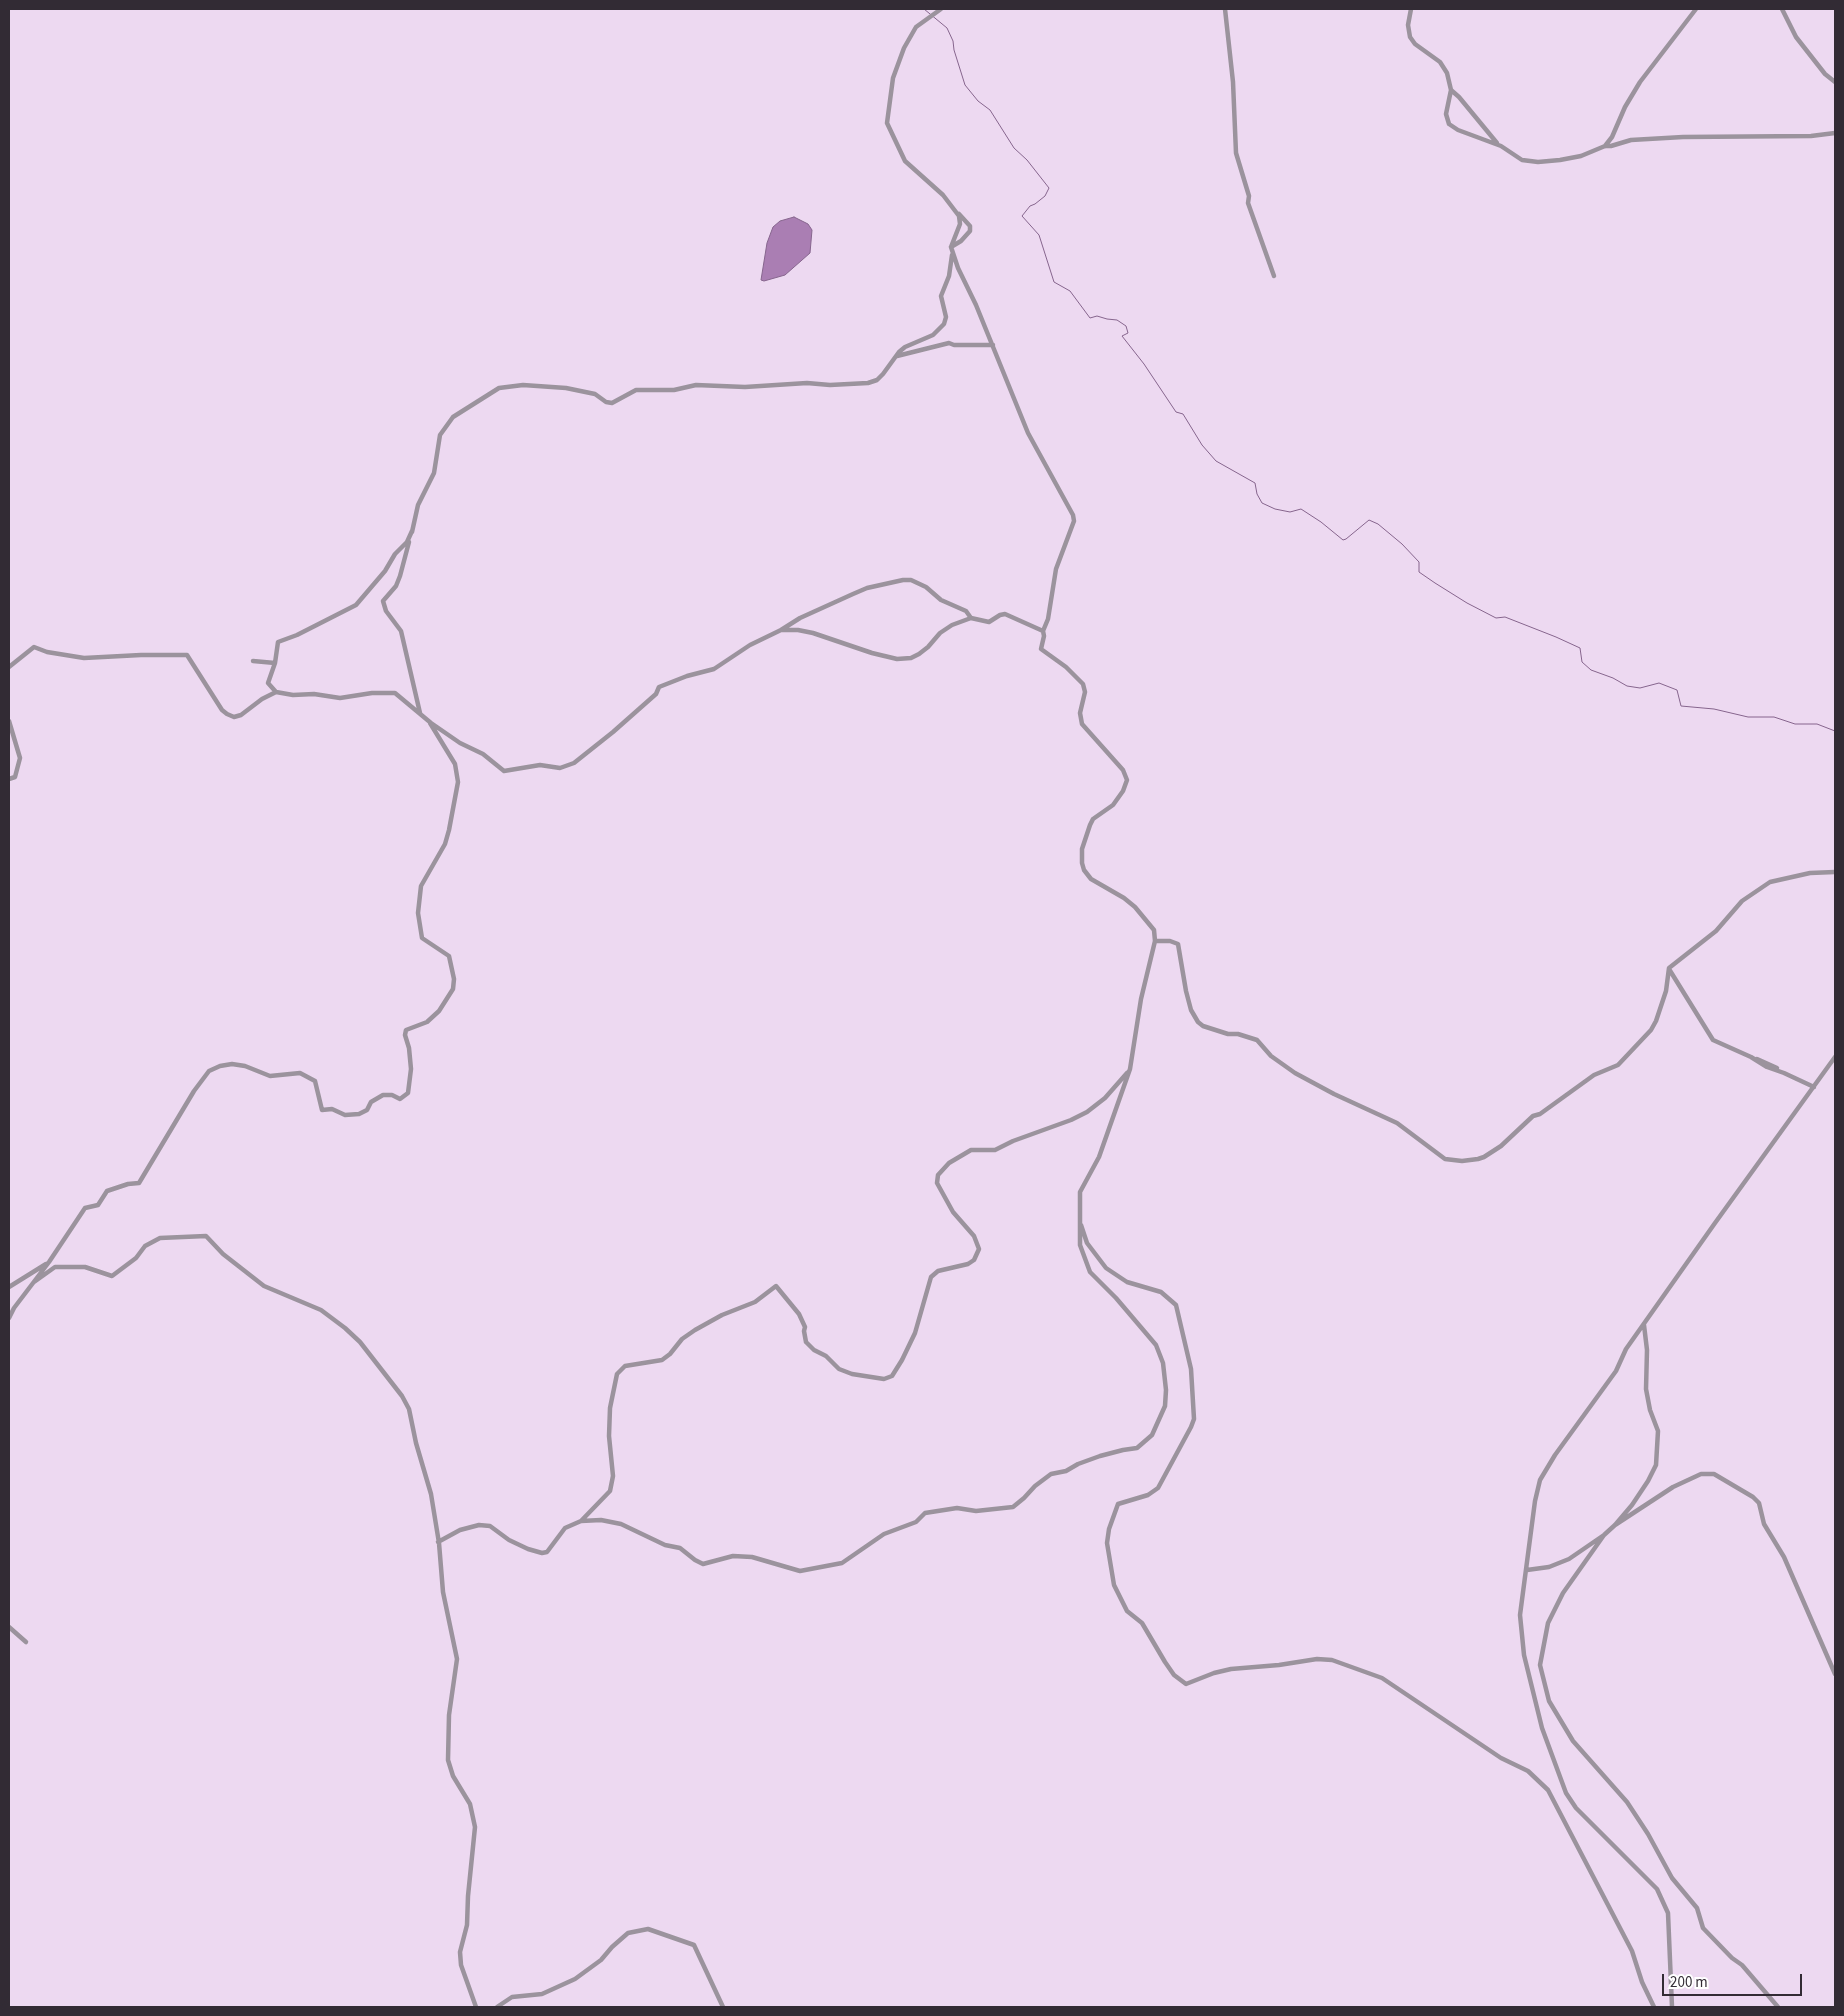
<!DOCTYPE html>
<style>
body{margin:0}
#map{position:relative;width:1844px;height:2016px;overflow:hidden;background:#edd9f1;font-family:"Source Sans 3",sans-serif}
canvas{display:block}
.frame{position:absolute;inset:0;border:10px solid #322b34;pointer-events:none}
.scale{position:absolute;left:1662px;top:1974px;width:140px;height:22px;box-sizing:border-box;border:2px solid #322b34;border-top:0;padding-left:6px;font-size:15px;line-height:18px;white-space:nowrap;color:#322b34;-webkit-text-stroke:4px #fff;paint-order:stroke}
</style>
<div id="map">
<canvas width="1844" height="2016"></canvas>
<div class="frame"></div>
<div class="scale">200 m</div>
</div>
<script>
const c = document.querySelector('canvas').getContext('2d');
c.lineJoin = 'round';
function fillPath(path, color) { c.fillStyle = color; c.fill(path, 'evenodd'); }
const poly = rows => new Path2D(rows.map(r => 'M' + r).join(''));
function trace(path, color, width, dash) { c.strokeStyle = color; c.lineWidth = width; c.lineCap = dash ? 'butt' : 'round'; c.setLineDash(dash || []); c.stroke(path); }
const water = poly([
 [794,217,808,224,812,230,810,253,785,275,764,281,761,280,767,243,773,227,780,221,794,217]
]);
const stream = poly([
 [924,9,947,28,953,41,954,50,965,85,978,101,990,110,1014,148,1027,160,1049,188,1045,196,1035,204,1030,206,1022,216,1039,235,1054,282,1070,291,1090,318,1097,316,1107,319,1117,320,1126,326,1128,333,1122,336,1144,364,1176,412,1183,414,1202,445,1216,461,1255,483,1257,494,1262,503,1275,509,1290,512,1301,509,1321,522,1343,540,1346,539,1369,520,1378,524,1402,544,1419,562,1419,572,1435,583,1467,603,1496,618,1505,617,1556,637,1580,648,1582,662,1591,670,1613,678,1627,686,1640,688,1659,683,1677,690,1681,706,1714,709,1748,717,1774,717,1795,724,1817,724,1835,731]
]);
const minor = poly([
 [941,9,916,27,904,48,893,78,887,123,905,161,943,195,959,216,960,224,951,247,958,268,976,305,1028,433,1073,515,1074,521,1056,569,1048,619,1043,631,1044,636,1041,649,1066,667,1083,684,1085,692,1080,713,1082,724,1123,770,1127,780,1123,791,1113,805,1093,819,1090,825,1082,849,1082,863,1084,870,1091,879,1124,898,1135,907,1154,930,1155,941,1170,941,1178,944,1186,991,1191,1010,1198,1022,1203,1026,1228,1034,1238,1034,1257,1040,1271,1056,1295,1073,1334,1094,1397,1123,1445,1159,1462,1161,1478,1159,1484,1157,1501,1146,1533,1116,1540,1114,1594,1075,1618,1065,1651,1030,1656,1021,1666,991,1669,968,1716,931,1742,901,1770,882,1810,873,1835,872],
 [1225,9,1233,82,1236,153,1249,196,1248,203,1274,276],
 [1411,9,1408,25,1410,37,1415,44,1440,62,1447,73,1451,90,1446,114,1449,124,1458,130,1501,146,1522,160,1538,162,1560,160,1581,156,1605,146,1611,146,1631,140,1683,137,1811,136,1835,133],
 [1782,9,1796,37,1825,74,1835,82],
 [1451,90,1459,97,1497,143],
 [1605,146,1612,137,1625,107,1640,82,1696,9],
 [951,247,961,241,970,231,970,226,959,214],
 [897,356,949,343,954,345,993,345],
 [412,531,407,542,395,554,385,571,356,605,297,635,278,642,275,663,268,683,276,692,293,695,314,694,340,698,372,693,395,693,431,723,460,743,483,754,504,771,540,765,560,768,574,763,613,732,656,694,659,687,687,676,714,669,750,645,781,630,798,630,813,633,872,653,897,659,911,658,919,654,928,647,940,633,952,625,971,618,989,622,1000,615,1005,614,1043,631],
 [412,532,418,505,434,473,440,435,453,417,499,388,523,385,566,388,595,394,606,402,612,403,636,390,674,390,696,385,745,387,807,383,830,385,868,383,877,380,883,374,899,352,905,347,933,335,944,324,946,317,941,296,949,276,952,255],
 [409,542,400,576,396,586,383,601,386,611,401,631,420,713],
 [781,630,800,618,853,594,867,588,903,580,911,580,926,587,941,600,966,611,971,618],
 [253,661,275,663],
 [9,667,34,647,47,652,84,658,141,655,187,655,222,710,227,714,234,717,241,715,262,699,276,692],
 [9,721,20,758,15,777,9,779],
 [1669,969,1713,1040,1751,1057,1767,1067,1784,1073,1814,1087],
 [1757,1059,1777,1068],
 [1081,1225,1087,1243,1106,1268,1127,1282,1161,1292,1176,1305,1191,1369,1194,1419,1191,1427,1158,1488,1148,1495,1118,1504,1109,1529,1107,1543,1114,1585,1127,1611,1142,1623,1165,1662,1174,1675,1186,1684,1214,1673,1231,1669,1279,1665,1317,1659,1332,1660,1382,1678,1501,1758,1528,1771,1548,1790,1632,1951,1642,1982,1654,2007],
 [34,1282,55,1267,85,1267,112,1276,136,1258,145,1246,160,1238,206,1236,223,1254,264,1286,321,1310,345,1328,360,1342,402,1396,409,1409,416,1443,431,1494,439,1543,443,1592,457,1659,449,1715,448,1760,453,1776,470,1804,475,1827,468,1896,467,1925,460,1952,461,1965,476,2007],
 [9,1287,46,1264],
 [9,1318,14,1308,49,1262,85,1208,98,1205,107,1191,128,1184,139,1183,194,1091,209,1071,220,1066,232,1064,245,1066,270,1076,300,1073,315,1081,322,1110,332,1109,345,1115,359,1114,367,1110,371,1102,383,1095,392,1095,400,1099,408,1093,411,1069,409,1048,405,1035,406,1030,427,1022,439,1011,453,989,454,979,449,956,422,938,418,913,421,886,445,844,449,830,458,782,455,764,430,723],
 [581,1521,610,1491,613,1476,609,1436,610,1408,617,1374,625,1366,662,1360,670,1354,682,1339,695,1330,722,1315,755,1302,776,1286,799,1314,805,1327,804,1331,806,1342,814,1350,826,1356,839,1369,852,1374,884,1379,892,1376,902,1360,915,1333,931,1277,938,1271,968,1264,974,1260,979,1249,974,1236,953,1212,937,1183,938,1175,949,1163,971,1150,995,1150,1013,1141,1071,1120,1087,1112,1105,1098,1127,1073],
 [1615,1525,1673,1487,1701,1474,1714,1474,1753,1497,1759,1503,1764,1524,1784,1557,1835,1674],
 [1604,1535,1563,1593,1548,1623,1540,1665,1549,1701,1573,1741,1627,1802,1648,1834,1672,1878,1697,1908,1703,1928,1732,1958,1742,1965,1778,2007],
 [438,1542,460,1530,479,1525,490,1526,509,1540,528,1549,542,1553,547,1552,565,1528,581,1521,601,1520,621,1524,665,1545,680,1548,695,1560,703,1564,733,1556,752,1557,800,1571,842,1563,884,1534,916,1522,925,1513,957,1508,976,1511,1013,1507,1024,1498,1035,1486,1051,1474,1066,1471,1078,1464,1100,1456,1123,1450,1137,1448,1152,1435,1165,1406,1166,1390,1163,1363,1156,1345,1116,1298,1090,1272,1080,1245,1080,1192,1099,1157,1130,1069,1141,999,1155,941],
 [1527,1570,1549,1567,1569,1559,1604,1535,1615,1525,1632,1505,1648,1481,1656,1465,1658,1431,1650,1410,1646,1389,1647,1350,1644,1325],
 [9,1627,26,1642],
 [497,2007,512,1997,542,1994,575,1979,601,1960,612,1947,628,1933,648,1929,694,1945,723,2007],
 [1672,2007,1668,1913,1657,1889,1576,1808,1566,1793,1542,1728,1524,1655,1520,1615,1535,1501,1540,1480,1555,1455,1616,1371,1626,1349,1715,1223,1835,1057]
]);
fillPath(water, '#aa7eb3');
trace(water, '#86658d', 1);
trace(stream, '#86658d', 1);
trace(minor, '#9b939d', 4.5);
</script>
